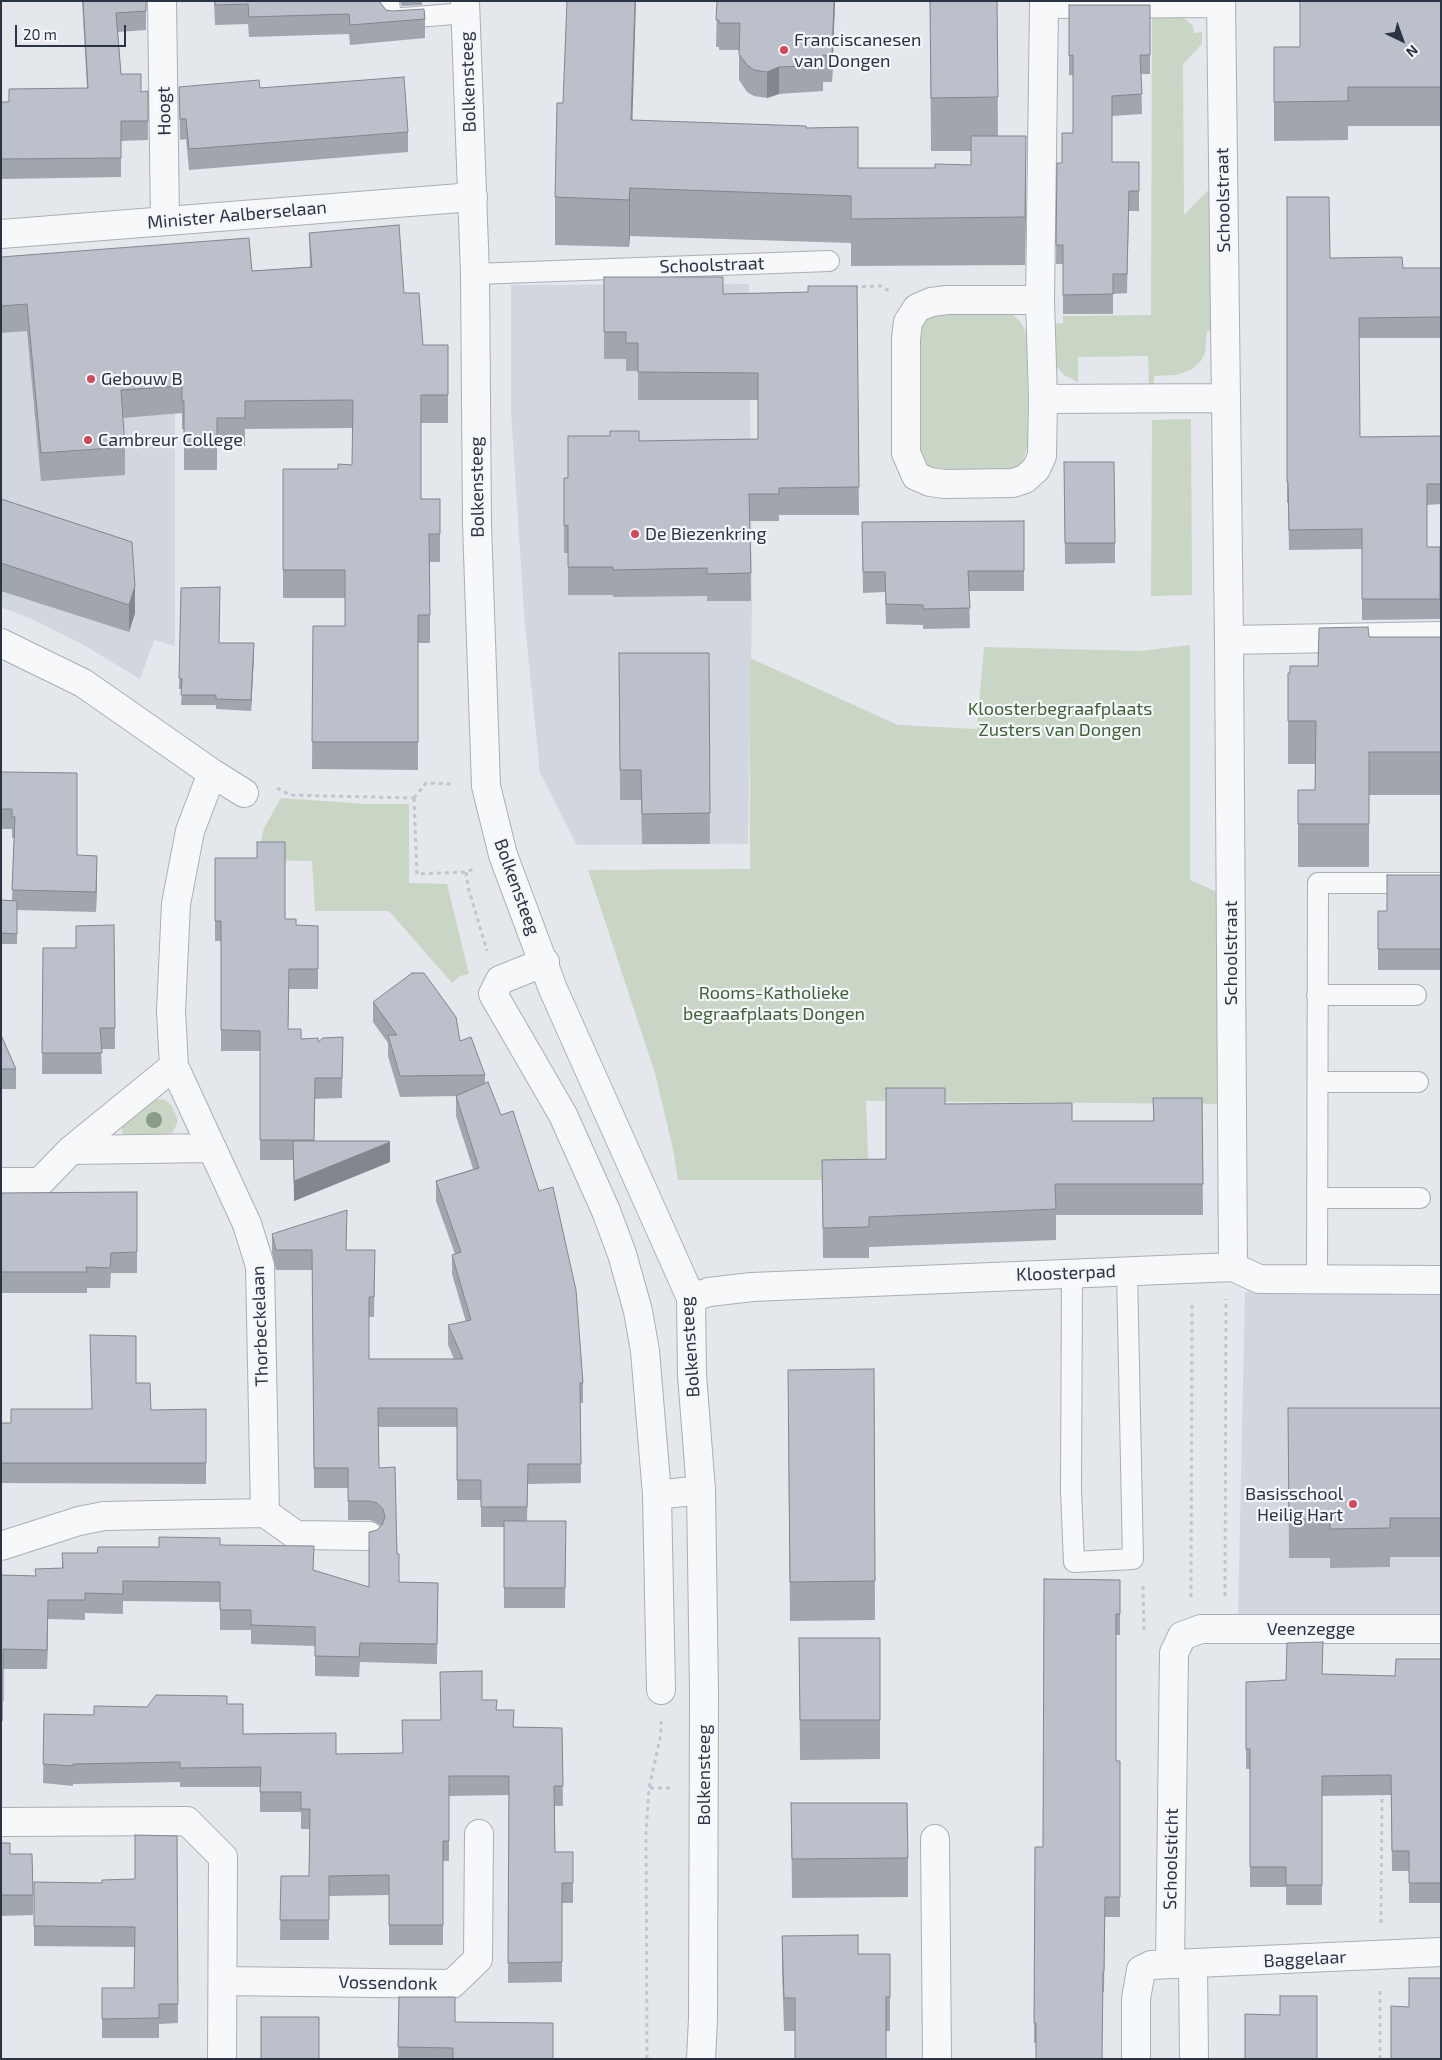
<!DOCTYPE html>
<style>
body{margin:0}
#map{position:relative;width:1442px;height:2060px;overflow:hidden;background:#e4e7ec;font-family:"Exo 2",sans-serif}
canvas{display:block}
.frame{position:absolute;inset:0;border:2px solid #2b3445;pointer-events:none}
.north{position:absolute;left:1377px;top:15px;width:50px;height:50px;-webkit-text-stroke:4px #f4f6f9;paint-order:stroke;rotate:138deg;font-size:14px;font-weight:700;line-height:20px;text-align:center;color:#2b3445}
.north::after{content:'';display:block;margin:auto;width:18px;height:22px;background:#2b3445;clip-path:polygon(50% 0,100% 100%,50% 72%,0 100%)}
.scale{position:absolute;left:15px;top:25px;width:111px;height:22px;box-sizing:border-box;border:2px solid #2b3445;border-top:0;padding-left:6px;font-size:15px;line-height:18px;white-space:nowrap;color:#2b3445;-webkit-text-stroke:4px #f4f6f9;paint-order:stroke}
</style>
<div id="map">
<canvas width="1442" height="2060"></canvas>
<div class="frame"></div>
<div class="north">N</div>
<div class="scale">20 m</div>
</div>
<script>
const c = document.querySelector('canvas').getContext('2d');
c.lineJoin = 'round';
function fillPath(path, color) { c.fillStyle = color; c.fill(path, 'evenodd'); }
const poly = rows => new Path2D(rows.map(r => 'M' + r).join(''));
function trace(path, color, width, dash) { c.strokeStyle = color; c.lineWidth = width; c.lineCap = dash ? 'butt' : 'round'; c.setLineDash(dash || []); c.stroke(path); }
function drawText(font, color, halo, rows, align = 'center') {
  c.font = font + ' "Exo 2",sans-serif'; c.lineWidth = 4.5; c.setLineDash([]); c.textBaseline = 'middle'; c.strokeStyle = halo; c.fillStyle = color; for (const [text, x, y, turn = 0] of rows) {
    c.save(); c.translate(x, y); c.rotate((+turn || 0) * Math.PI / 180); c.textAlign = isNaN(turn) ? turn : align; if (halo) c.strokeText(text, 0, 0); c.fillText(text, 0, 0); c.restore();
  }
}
const built = poly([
 [1,266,175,272,175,646,154,640,140,679,82,644,34,620,1,607],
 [749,284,752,602,748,844,577,845,540,773,524,614,511,410,511,285],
 [1245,1292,1441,1293,1441,1615,1238,1614]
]);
const green = poly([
 [1177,12,1193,26,1194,33,1202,32,1202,44,1183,64,1184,215,1215,183,1216,332,1207,331,1205,353,1200,362,1191,370,1176,375,1154,376,1154,385,1149,385,1148,356,1078,357,1078,382,1064,375,1055,364,1052,324,1063,323,1063,316,1151,315,1152,13],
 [1004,311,1012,314,1021,323,1025,330,1027,345,1028,444,1023,461,1014,470,948,476,925,466,918,455,916,336,926,319,938,312],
 [1191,419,1192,595,1151,596,1152,420],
 [1190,645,1190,880,1224,895,1224,1104,866,1101,869,1180,678,1180,673,1149,655,1073,588,870,750,869,750,658,898,725,977,729,984,647,1140,651],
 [281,798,366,804,409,804,409,883,447,884,469,974,460,976,452,983,389,911,315,911,312,861,257,860,264,828],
 [157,1099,165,1100,172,1106,178,1121,173,1132,166,1134,124,1134,122,1132,122,1127,153,1100]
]);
const path = poly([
 [854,287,881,286,889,291],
 [277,788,290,795,414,798],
 [414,798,417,874,466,872,473,869],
 [414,798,426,783,454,784],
 [466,872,468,887,487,951],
 [1143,1586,1144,1634],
 [1225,1596,1226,1299],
 [1191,1597,1192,1301],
 [650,1788,671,1788],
 [1381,1923,1382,1794,1384,1794],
 [647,2059,646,1832,649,1788,661,1734,661,1721],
 [1380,2059,1380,1987]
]);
const service = poly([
 [389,1,391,19,466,13],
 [475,274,829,261],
 [1317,995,1416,995],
 [1318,1082,1418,1082],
 [1317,1198,1420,1198],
 [1072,1273,1071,1491,1074,1562,1133,1559,1127,1271],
 [1317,1279,1318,883,1441,883]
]);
const minor = poly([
 [162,1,165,221],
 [1044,1,1044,4,1221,3],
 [1221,1,1229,640,1233,1267],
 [1,234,473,197],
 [1040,300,947,300,931,302,917,308,908,322,906,339,906,453,916,476,930,482,945,484,1013,483,1025,479,1036,469,1042,456,1043,399,1040,300,1044,4],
 [1043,399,1225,398],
 [1229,640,1441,636],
 [1,643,83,683,212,773,244,793],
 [545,962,500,980,493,994,563,1115,606,1211,622,1254,638,1311,645,1351,657,1495,661,1690],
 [71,1150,212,1148],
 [1,1182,40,1182,71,1150,174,1066],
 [691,1298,709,1292,752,1287,1233,1267,1259,1279,1441,1280],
 [657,1495,701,1490],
 [265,1513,296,1535,369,1536],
 [1,1546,79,1521,104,1516,265,1513,260,1266,247,1224,174,1066,171,1011,176,904,190,831,212,773],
 [1,1822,187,1821,223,1857,222,2059],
 [935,1839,937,2059],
 [1170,1964,1174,1653,1182,1636,1201,1629,1441,1629],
 [1193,1964,1194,2059],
 [223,1981,452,1984,478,1959,479,1834],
 [1136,2059,1136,1999,1141,1970,1151,1965,1441,1952]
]);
const tertiary = poly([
 [465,1,475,274,477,524,486,786,503,855,553,989,691,1298,692,1375,701,1490,704,1692,703,2019,701,2059]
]);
const trees = [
 [154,1120]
];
const wall = poly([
 [82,1,146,1,146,30,118,32,121,74,141,92,148,91,148,140,121,141,121,177,1,179,1,102,9,102,87,88],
 [214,1,379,1,386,10,425,19,425,38,350,45,349,34,249,37,248,24,215,25],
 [400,1,422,1,422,5,402,6],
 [717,1,835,1,832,82,823,82,823,91,779,94,767,98,754,96,747,92,739,80,739,50,719,50,719,47,716,47],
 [930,1,997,1,998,136,1026,183,1025,265,851,266,851,243,630,236,629,247,555,245,555,197,563,103,633,120,806,128,858,168,935,168,971,165,971,151,931,151],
 [1441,1,1441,126,1348,126,1348,140,1274,141,1274,47,1300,47],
 [1069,5,1150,5,1150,74,1141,74,1142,114,1112,116,1112,162,1139,191,1139,211,1129,211,1127,293,1113,294,1113,314,1063,314,1063,264,1056,264,1057,163,1062,163,1073,133,1073,75,1069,75],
 [179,87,260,88,408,132,408,152,189,170,186,139,180,140],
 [1287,197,1330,258,1403,268,1441,268,1441,338,1359,338,1360,437,1441,436,1441,504,1427,505,1427,547,1440,547,1440,619,1362,620,1362,549,1289,550,1288,503,1287,503],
 [309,233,404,293,423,345,448,345,448,423,421,423,421,499,440,499,440,562,430,562,430,643,418,643,418,770,312,769,313,626,345,626,345,598,283,598,283,469,338,469,352,465,353,428,245,429,245,446,217,445,217,470,184,470,184,429,182,429,182,413,123,418,125,447,125,475,41,481,27,331,1,333,1,257,252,271,310,267],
 [604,277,723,294,808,292,857,286,859,515,779,515,779,521,750,521,751,601,707,601,707,596,613,597,613,595,568,595,568,553,564,553,564,505,568,478,639,441,758,439,758,400,638,400,638,371,626,371,626,359,604,359],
 [1064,462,1115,543,1115,563,1065,564],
 [1,499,132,542,135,613,129,632,1,591],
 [1024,521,1024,591,969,591,970,628,923,629,923,625,886,624,885,592,863,593,862,522],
 [181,588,219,643,254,654,251,711,216,709,216,705,181,705,182,689,179,689],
 [1369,637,1441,637,1441,795,1369,795,1369,867,1298,867,1298,790,1315,790,1315,764,1288,764,1288,673,1318,666],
 [619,653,709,653,710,844,642,844,641,800,620,800],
 [1,772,97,876,96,912,17,910,17,944,1,944,1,900,12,900,14,838,12,838,12,829,1,829],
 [215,858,285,919,296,925,318,926,318,989,289,989,288,1029,301,1039,318,1042,343,1037,342,1098,315,1099,314,1141,390,1162,294,1201,293,1160,260,1160,260,1051,221,1051,221,941,215,941],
 [1441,875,1441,970,1378,970,1378,911,1387,911],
 [114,925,115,1049,101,1049,102,1074,42,1074,43,948,76,948],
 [373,1002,460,1041,485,1075,485,1083,583,1383,583,1403,580,1403,581,1483,528,1484,527,1521,566,1542,565,1608,504,1608,504,1527,481,1527,481,1500,457,1500,457,1427,378,1427,379,1468,397,1554,399,1582,438,1583,437,1664,360,1662,359,1677,315,1676,315,1646,251,1644,251,1630,220,1630,220,1602,123,1601,123,1614,85,1613,85,1620,48,1619,47,1669,3,1669,3,1721,1,1721,1,1575,36,1576,62,1568,62,1553,97,1553,159,1547,220,1545,369,1587,377,1530,381,1526,377,1523,370,1520,348,1520,348,1488,314,1488,312,1270,276,1270,272,1253,272,1234,347,1250,375,1250,374,1317,369,1317,369,1359,454,1359,448,1345,448,1325,466,1322,452,1274,452,1255,455,1254,436,1201,436,1181,473,1169,456,1116,456,1096,400,1097,388,1056,388,1043,373,1022],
 [1,1035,16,1069,16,1089,1,1089],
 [1153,1098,1202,1098,1203,1215,1056,1215,1056,1240,869,1247,869,1258,823,1258,822,1160,886,1159,945,1104,1072,1121,1153,1121],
 [137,1192,137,1273,111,1273,110,1288,87,1288,87,1293,1,1293,1,1193],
 [874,1369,875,1620,790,1621,788,1409],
 [136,1383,151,1410,206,1409,206,1484,1,1483,1,1423,11,1423,91,1409],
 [1288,1408,1441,1408,1441,1557,1390,1557,1390,1567,1330,1568,1330,1558,1289,1558],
 [1120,1580,1120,1635,1116,1635,1116,1761,1120,1761,1120,1917,1105,1917,1104,1992,1103,1992,1036,2043,1034,2043,1035,1847,1043,1847],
 [799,1638,880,1720,880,1759,800,1760],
 [1441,1659,1441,1903,1409,1903,1409,1871,1392,1871,1391,1795,1322,1796,1322,1905,1286,1905,1286,1887,1250,1887,1250,1769,1246,1769,1246,1682,1286,1680,1323,1674,1395,1676],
 [482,1700,497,1710,514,1727,562,1728,563,1806,555,1806,555,1852,573,1883,573,1903,562,1903,562,1982,508,1983,509,1795,449,1796,449,1861,443,1861,443,1945,389,1945,389,1895,329,1896,329,1940,280,1940,281,1876,309,1876,310,1829,301,1829,301,1812,260,1812,260,1787,180,1787,180,1782,73,1784,73,1786,43,1783,44,1714,94,1715,147,1707,227,1704,243,1734,336,1754,402,1753,440,1720],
 [791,1803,908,1858,908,1897,792,1898],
 [177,1836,178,2023,159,2024,159,2038,102,2038,102,1988,134,1988,135,1947,34,1946,34,1882,102,1883,135,1879],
 [1,1843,10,1854,33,1895,33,1915,1,1916],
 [782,1936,858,1954,890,1954,890,2031,784,2031,782,1969],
 [399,1997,455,2022,553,2059,398,2059]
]);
const shadedWall = poly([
 [635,1,636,1,631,167,631,120],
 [834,1,835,1,832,82,832,56],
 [779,67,779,94,767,98,767,72],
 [1026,136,1026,183,1025,265,1025,217],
 [630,188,630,236,629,247,629,200],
 [135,586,135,613,129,632,129,605],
 [254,643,254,654,251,711,251,700],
 [97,856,97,876,96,912,96,892],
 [390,1142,390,1162,294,1201,294,1181],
 [48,1600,48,1619,47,1669,47,1650]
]);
const building = poly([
 [83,1,146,1,146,11,116,13,121,74,141,74,141,92,148,91,148,121,121,121,121,158,1,159,1,102,9,102,9,89,88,88,83,1],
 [215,1,379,1,386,10,392,11,424,9,425,19,350,25,349,14,249,17,248,4,215,5,215,1],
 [567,1,635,1,631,120,806,126,806,128,858,127,858,168,935,168,935,164,971,165,971,136,1026,136,1025,217,851,219,851,196,630,188,629,200,555,197,557,103,563,103,567,1],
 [717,1,834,1,832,56,823,55,823,65,779,67,767,72,754,70,747,65,739,54,740,23,719,23,719,20,716,20,717,1],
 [930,1,997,1,998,97,931,98,930,1],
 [1300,1,1441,1,1441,87,1348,87,1348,101,1274,102,1274,47,1300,47,1300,1],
 [1069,5,1150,5,1150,55,1140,55,1142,94,1112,96,1112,162,1139,162,1139,191,1129,191,1127,274,1113,274,1113,294,1063,295,1063,245,1056,245,1057,163,1062,163,1062,133,1073,133,1073,55,1069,56,1069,5],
 [404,77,408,132,189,149,186,119,180,119,179,87,259,80,260,88,404,77],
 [1287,197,1329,197,1330,258,1402,257,1403,268,1441,268,1441,317,1359,318,1360,437,1441,436,1441,484,1427,484,1427,547,1440,547,1440,599,1362,599,1362,529,1289,530,1288,482,1287,482,1287,197],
 [399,225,404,293,419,293,423,345,448,345,448,395,421,395,421,499,440,499,440,534,429,534,430,615,418,615,418,742,312,742,313,626,345,626,345,570,283,570,283,469,338,469,338,464,352,465,353,400,245,401,245,418,217,418,217,442,184,442,184,401,182,401,182,386,121,390,125,447,41,453,27,304,1,306,1,257,249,238,252,271,312,267,309,233,399,225],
 [604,277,723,277,723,294,808,292,808,286,857,286,859,487,779,488,779,494,749,494,751,573,707,574,707,568,613,570,613,567,568,567,568,525,564,526,564,478,568,478,568,436,610,436,610,431,639,431,639,441,758,439,758,373,638,372,638,343,626,343,626,332,604,332,604,277],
 [1064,462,1114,462,1115,543,1065,543,1064,462],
 [1,499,132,542,135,586,129,605,1,563,1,499],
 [1024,521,1024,571,968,571,970,608,923,609,923,605,886,604,885,572,863,572,862,522,1024,521],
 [220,587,219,643,254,643,251,700,216,699,216,695,181,695,182,679,179,678,181,588,220,587],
 [1368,627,1369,637,1441,637,1441,752,1369,752,1369,824,1298,824,1298,790,1315,790,1316,721,1288,721,1288,673,1290,673,1290,666,1318,666,1319,628,1368,627],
 [619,653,709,653,710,813,642,814,641,770,620,770,619,653],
 [1,772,77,773,77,855,97,856,96,892,12,890,15,817,12,817,12,809,1,809,1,772],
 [257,842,285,842,285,919,296,919,296,925,318,926,318,969,289,969,288,1029,301,1029,301,1039,318,1038,318,1042,323,1038,343,1037,342,1078,315,1078,314,1140,260,1140,260,1031,221,1030,221,921,215,921,215,858,257,858,257,842],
 [1387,875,1441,875,1441,949,1378,949,1378,911,1387,911,1387,875],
 [1,900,17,901,17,934,1,933,1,900],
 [114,925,115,1028,100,1028,102,1053,42,1053,43,948,76,948,76,926,114,925],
 [412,973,424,973,456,1017,460,1041,471,1037,485,1075,400,1076,388,1035,397,1035,373,1002,412,973],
 [1,1035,16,1069,1,1069,1,1035],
 [488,1082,501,1115,513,1111,539,1191,553,1187,576,1290,583,1383,580,1383,581,1464,528,1464,527,1507,481,1507,481,1480,457,1480,457,1408,378,1408,379,1468,395,1467,397,1554,399,1554,399,1582,438,1583,437,1644,360,1643,359,1657,315,1656,315,1627,251,1625,251,1610,220,1610,220,1582,123,1581,123,1594,85,1593,85,1600,48,1600,47,1650,3,1649,3,1701,1,1701,1,1575,36,1576,35,1569,63,1568,62,1553,97,1553,98,1547,159,1547,159,1537,220,1538,220,1545,314,1546,313,1570,369,1587,369,1532,377,1530,382,1525,385,1517,383,1509,377,1503,370,1501,348,1501,348,1468,314,1468,312,1250,276,1250,272,1234,347,1210,346,1250,375,1250,374,1297,369,1297,369,1359,463,1359,448,1325,471,1320,452,1255,461,1252,436,1181,479,1168,456,1096,488,1082],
 [886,1088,945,1088,945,1104,1072,1103,1072,1121,1154,1121,1153,1098,1202,1098,1203,1184,1055,1184,1056,1209,869,1217,869,1227,823,1228,822,1160,886,1159,886,1088],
 [293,1141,389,1141,390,1142,294,1181,293,1141],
 [137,1192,137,1252,111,1253,110,1268,86,1267,87,1272,1,1272,1,1193,137,1192],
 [90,1335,136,1336,136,1383,150,1383,151,1410,206,1409,206,1463,1,1463,1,1423,11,1423,11,1409,92,1409,90,1335],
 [874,1369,875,1581,790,1582,788,1370,874,1369],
 [1288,1408,1441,1408,1441,1518,1390,1518,1390,1528,1330,1529,1330,1519,1289,1519,1288,1408],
 [504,1521,566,1521,565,1588,504,1588,504,1521],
 [1044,1579,1120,1580,1120,1614,1116,1614,1116,1761,1120,1761,1120,1897,1105,1897,1104,1971,1103,1972,1102,2059,1036,2059,1036,2023,1034,2023,1035,1847,1043,1847,1044,1579],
 [799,1638,880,1638,880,1720,800,1720,799,1638],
 [1323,1642,1322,1674,1395,1676,1396,1659,1441,1659,1441,1883,1409,1883,1409,1851,1392,1851,1391,1775,1322,1776,1322,1885,1286,1885,1286,1867,1250,1867,1250,1749,1246,1749,1246,1682,1286,1680,1287,1643,1323,1642],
 [482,1671,482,1700,497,1700,496,1710,514,1710,513,1727,562,1728,563,1786,554,1786,555,1852,573,1852,573,1883,562,1883,562,1962,508,1963,509,1776,449,1776,449,1841,443,1841,443,1925,389,1925,389,1875,329,1876,329,1920,280,1920,281,1876,309,1876,310,1809,301,1809,301,1792,260,1792,261,1767,180,1768,180,1762,73,1764,73,1766,43,1764,44,1714,94,1715,94,1706,147,1707,156,1695,227,1696,227,1704,243,1704,243,1734,336,1733,336,1754,403,1753,402,1720,441,1720,440,1672,482,1671],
 [791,1803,907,1803,908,1858,792,1859,791,1803],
 [135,1835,177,1836,178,2004,159,2004,159,2018,102,2019,102,1988,134,1988,135,1927,34,1926,34,1882,102,1883,102,1880,135,1879,135,1835],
 [1,1843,10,1843,10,1854,32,1854,33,1895,1,1895,1,1843],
 [858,1935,858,1954,890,1954,890,1997,886,1997,886,2059,795,2059,795,1998,784,1998,782,1936,858,1935],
 [1409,1978,1441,1978,1441,2059,1391,2059,1391,2006,1409,2007,1409,1978],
 [1280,1996,1317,1996,1317,2059,1245,2059,1245,2014,1280,2015,1280,1996],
 [399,1997,455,1997,455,2022,553,2023,553,2059,453,2059,453,2048,398,2047,399,1997],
 [261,2017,319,2017,319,2059,261,2059,261,2017]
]);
const markers = [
 [784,50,5,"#d1495b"],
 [91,379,5,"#d1495b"],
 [88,440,5,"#d1495b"],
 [635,534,5,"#d1495b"],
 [1353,1504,5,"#d1495b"]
];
const poiNames = [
 ["Franciscanesen",794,40],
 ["van Dongen",794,61],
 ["Gebouw B",101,379],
 ["Cambreur College",98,440],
 ["De Biezenkring",645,534],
 ["Basisschool",1343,1494,"right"],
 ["Heilig Hart",1343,1515,"right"]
];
const streetNames = [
 ["Bolkensteeg",468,82,-92],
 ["Hoogt",164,111,-91],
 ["Schoolstraat",1223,200,-91],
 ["Minister Aalberselaan",237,215,-5],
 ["Schoolstraat",712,265,-2],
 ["Bolkensteeg",477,487,-91],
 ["Bolkensteeg",517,887,70],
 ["Schoolstraat",1231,953,-90],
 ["Kloosterpad",1066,1273,-2],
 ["Thorbeckelaan",260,1326,-92],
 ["Bolkensteeg",690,1347,-94],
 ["Veenzegge",1311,1629],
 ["Bolkensteeg",704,1775,-90],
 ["Schoolsticht",1171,1859,-89],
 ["Baggelaar",1305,1959,-3],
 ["Vossendonk",388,1983,1]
];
const parkNames = [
 ["Kloosterbegraafplaats",1060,709],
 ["Zusters van Dongen",1060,730],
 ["Rooms-Katholieke",774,993],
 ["begraafplaats Dongen",774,1014]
];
fillPath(built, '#d2d6de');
fillPath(green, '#c9d6c5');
trace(service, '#a9aeb7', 22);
trace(minor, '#a9aeb7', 30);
trace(tertiary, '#a9aeb7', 30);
trace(path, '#c2c5cb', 3, [4, 4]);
trace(service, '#f7f8fa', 20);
trace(minor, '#f7f8fa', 28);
trace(tertiary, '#f7f8fa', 28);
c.fillStyle = '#899d89';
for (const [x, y] of trees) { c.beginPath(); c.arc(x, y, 8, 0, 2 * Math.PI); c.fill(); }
fillPath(wall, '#a1a5ae');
fillPath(shadedWall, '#83868d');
fillPath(building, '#bbc0ca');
trace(building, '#83868d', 1);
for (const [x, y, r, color] of markers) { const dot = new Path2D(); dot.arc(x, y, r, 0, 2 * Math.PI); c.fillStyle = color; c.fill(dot); trace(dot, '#f4f6f9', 2); }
drawText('18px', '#2b3445', '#f4f6f9', poiNames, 'left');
drawText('18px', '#2b3445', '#f4f6f9', streetNames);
drawText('18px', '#3f6138', '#f4f6f9', parkNames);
</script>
